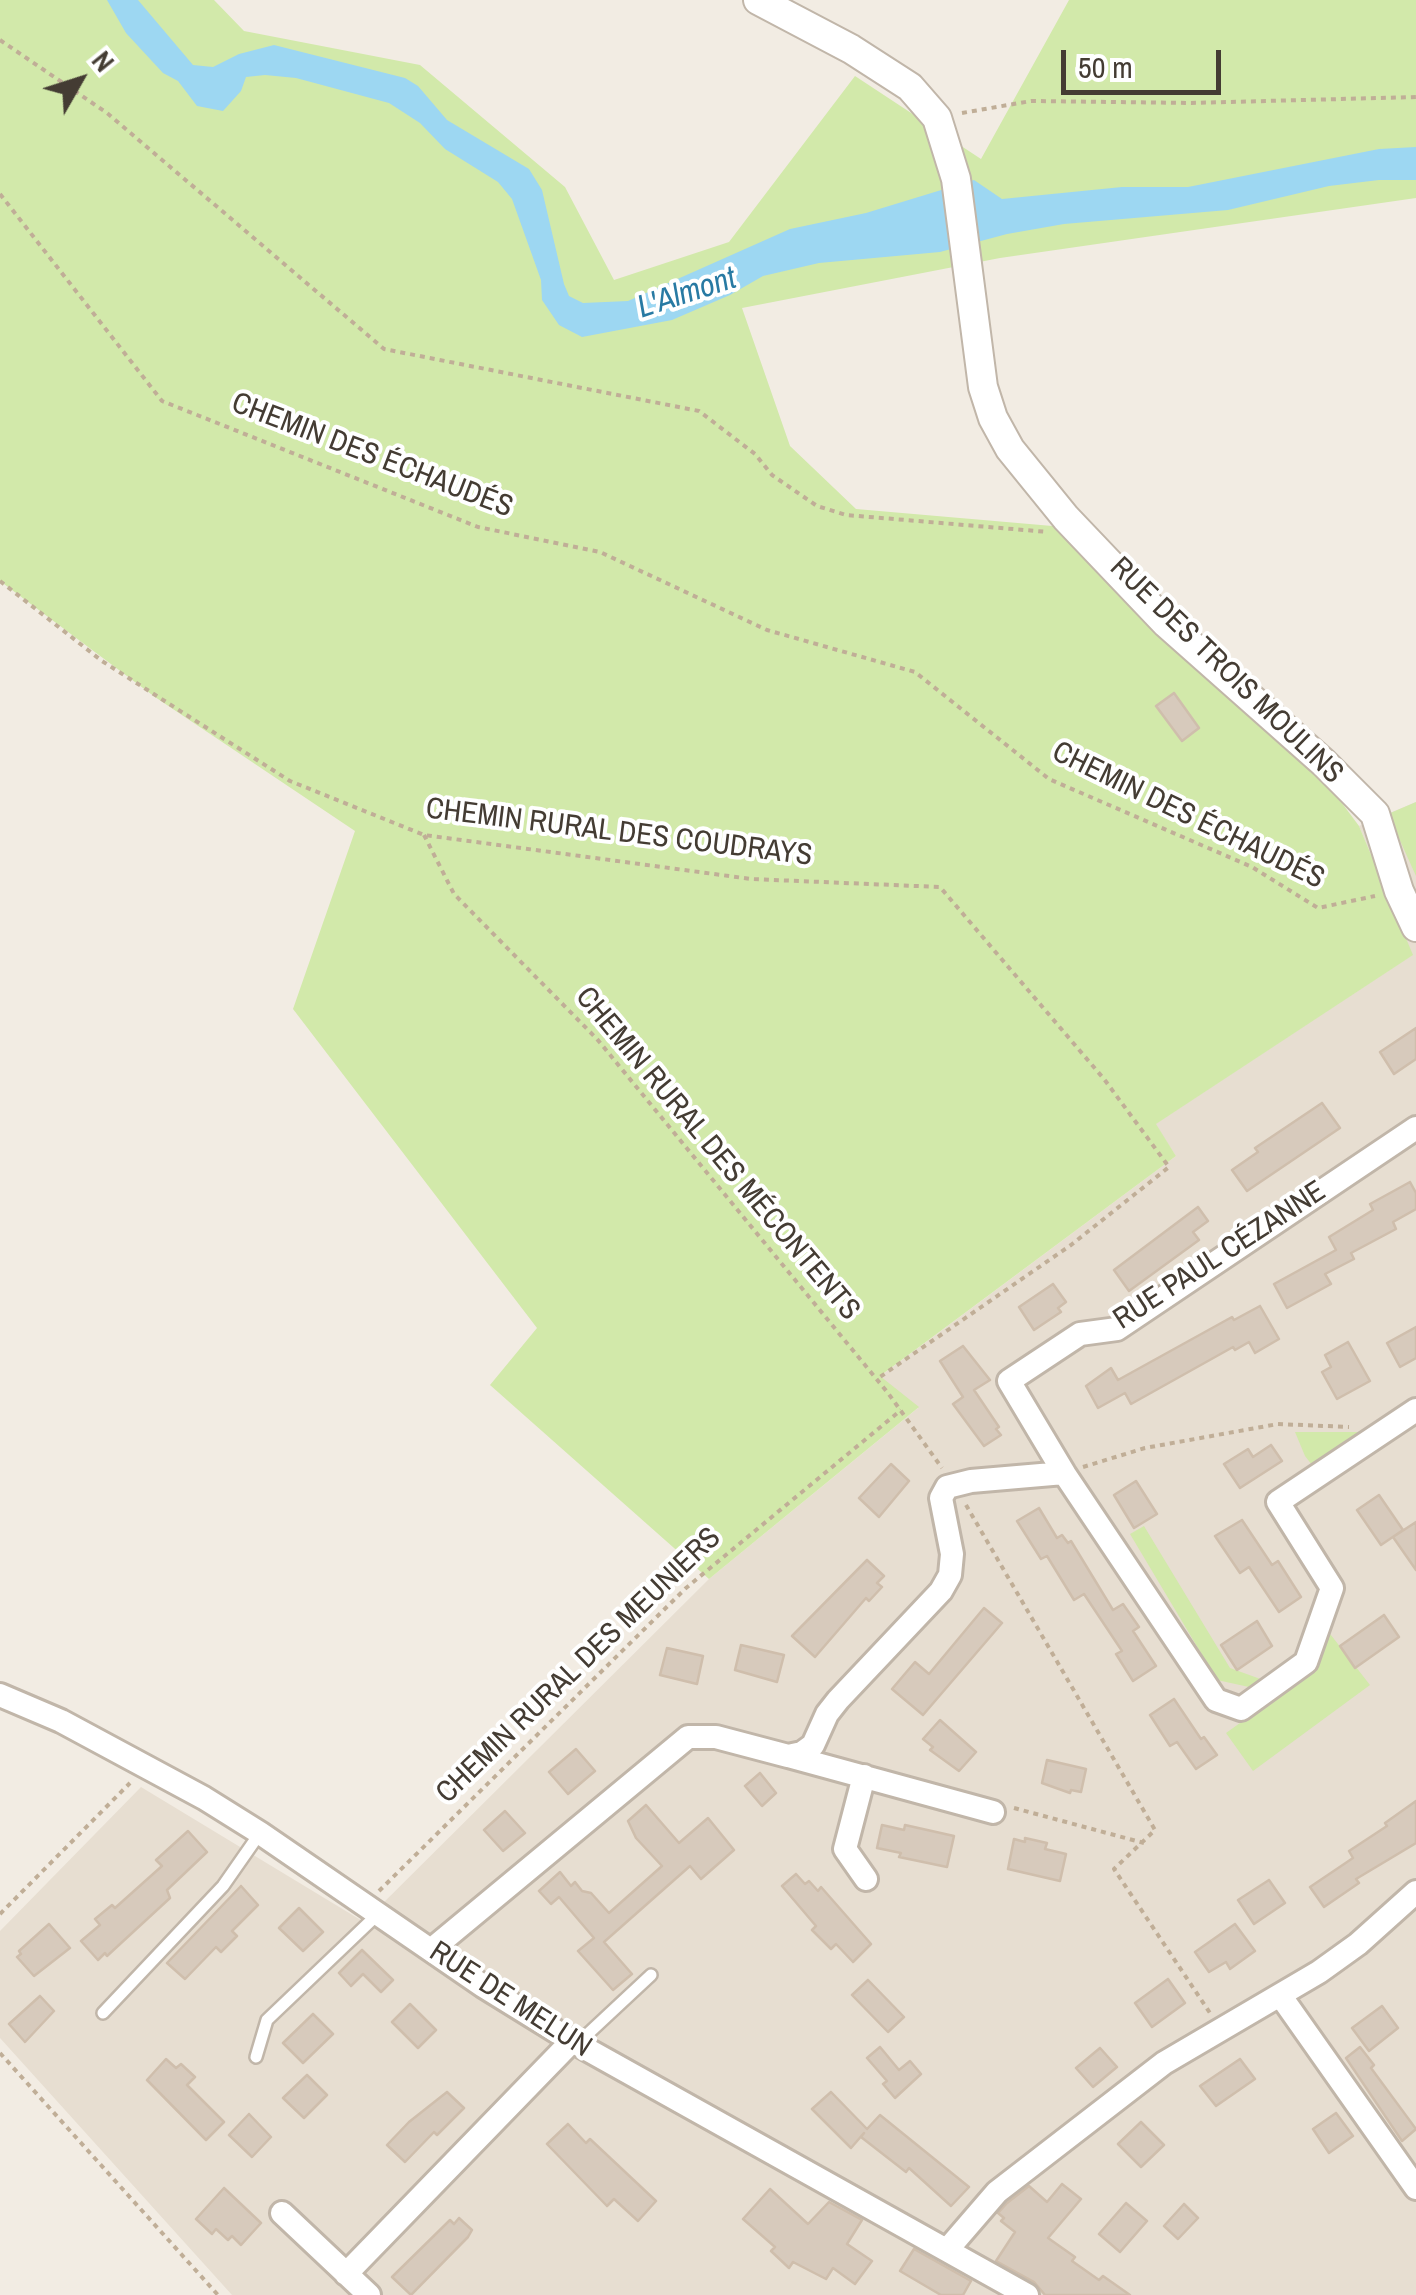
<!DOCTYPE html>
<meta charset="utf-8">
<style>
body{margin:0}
#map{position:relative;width:1416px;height:2295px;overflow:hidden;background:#f2ece3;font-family:"Archivo Narrow",sans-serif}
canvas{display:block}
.north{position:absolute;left:30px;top:30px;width:100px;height:100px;-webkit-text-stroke:8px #fff;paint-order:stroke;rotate:51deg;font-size:28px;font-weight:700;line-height:40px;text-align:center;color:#443c33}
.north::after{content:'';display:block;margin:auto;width:35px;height:45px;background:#443c33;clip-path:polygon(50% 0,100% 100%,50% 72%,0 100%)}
.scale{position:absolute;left:1061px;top:50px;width:160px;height:45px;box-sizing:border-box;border:5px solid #443c33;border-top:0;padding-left:12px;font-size:30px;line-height:35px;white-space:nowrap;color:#443c33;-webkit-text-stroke:8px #fff;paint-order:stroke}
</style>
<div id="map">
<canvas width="1416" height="2295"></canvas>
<div class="north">N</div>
<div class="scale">50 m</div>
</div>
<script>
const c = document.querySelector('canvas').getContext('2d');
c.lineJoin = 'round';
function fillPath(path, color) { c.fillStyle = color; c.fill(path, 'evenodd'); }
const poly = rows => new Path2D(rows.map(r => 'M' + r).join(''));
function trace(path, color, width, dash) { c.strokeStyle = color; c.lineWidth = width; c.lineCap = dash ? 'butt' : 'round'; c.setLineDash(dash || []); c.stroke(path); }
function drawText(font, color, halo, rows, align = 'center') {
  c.font = font + ' "Archivo Narrow",sans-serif'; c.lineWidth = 8; c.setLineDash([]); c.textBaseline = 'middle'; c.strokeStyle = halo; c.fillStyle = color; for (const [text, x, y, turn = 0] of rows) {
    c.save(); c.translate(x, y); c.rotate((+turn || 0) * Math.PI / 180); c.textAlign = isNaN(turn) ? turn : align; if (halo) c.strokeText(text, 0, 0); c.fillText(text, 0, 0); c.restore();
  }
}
const residential = poly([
 [1416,802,1416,2295,232,2295,0,2038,0,1931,141,1787,364,1922,709,1579,918,1408,879,1377,1176,1156,1155,1124,1412,955,1359,826]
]);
const green = poly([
 [0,0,214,0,244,31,420,65,565,187,614,280,729,242,855,76,981,159,1069,0,1416,0,1416,198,1000,258,742,308,790,446,856,509,1087,529,1269,705,1359,826,1413,955,1156,1124,1176,1156,880,1376,919,1407,709,1579,490,1385,537,1328,293,1009,355,831,155,697,0,581],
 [1416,802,1416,876,1388,814],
 [1295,1432,1368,1432,1316,1470,1305,1456],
 [1144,1526,1230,1668,1266,1681,1258,1689,1217,1680,1130,1534],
 [1327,1630,1370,1685,1253,1771,1226,1733,1310,1673]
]);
const water = poly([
 [107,0,138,0,193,65,213,67,239,54,274,45,405,78,418,86,447,120,529,169,542,190,564,284,569,296,583,303,628,301,790,229,866,213,974,180,1002,199,1122,187,1188,187,1379,149,1416,147,1416,180,1379,180,1329,186,1228,210,1064,224,1007,234,940,252,819,263,763,276,730,295,672,320,582,337,559,325,542,300,541,280,512,199,498,182,445,149,420,123,389,103,296,78,265,75,246,77,241,91,223,111,197,106,178,81,163,73,126,33]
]);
const building = poly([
 [1174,693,1199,728,1182,741,1156,706,1174,693],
 [1416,1028,1416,1059,1394,1074,1380,1052,1416,1028],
 [1322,1103,1340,1128,1247,1191,1232,1170,1258,1152,1255,1148,1322,1103],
 [1410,1182,1416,1193,1416,1209,1393,1222,1396,1229,1351,1253,1354,1259,1325,1274,1331,1284,1287,1308,1274,1284,1336,1250,1329,1237,1373,1210,1370,1204,1410,1182],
 [1198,1207,1208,1221,1193,1232,1199,1240,1129,1291,1114,1270,1198,1207],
 [1053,1284,1066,1302,1058,1308,1061,1312,1034,1330,1019,1307,1053,1284],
 [1260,1306,1279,1339,1255,1353,1249,1342,1235,1350,1233,1347,1131,1404,1125,1393,1098,1408,1086,1386,1111,1368,1118,1380,1232,1317,1234,1320,1260,1306],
 [1416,1327,1416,1358,1400,1367,1387,1343,1416,1327],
 [1348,1342,1370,1381,1337,1399,1322,1372,1331,1367,1325,1355,1348,1342],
 [963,1346,990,1380,974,1390,999,1427,996,1429,1001,1435,984,1446,953,1404,963,1397,940,1361,963,1346],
 [1271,1445,1282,1461,1240,1488,1224,1464,1248,1449,1253,1457,1271,1445],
 [891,1464,909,1481,879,1517,859,1498,891,1464],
 [1136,1481,1157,1514,1134,1528,1114,1495,1136,1481],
 [1379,1495,1403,1530,1381,1545,1357,1510,1379,1495],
 [1039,1508,1057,1538,1062,1535,1068,1543,1071,1541,1113,1610,1123,1604,1139,1627,1133,1631,1156,1666,1133,1681,1116,1654,1122,1651,1084,1594,1074,1600,1047,1556,1041,1559,1017,1521,1039,1508],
 [1242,1520,1272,1565,1278,1561,1301,1597,1279,1612,1249,1567,1240,1573,1215,1536,1242,1520],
 [1416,1522,1416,1570,1393,1537,1416,1522],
 [867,1560,884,1576,877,1583,882,1587,869,1601,866,1598,815,1657,792,1636,867,1560],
 [984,1608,1002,1623,923,1715,892,1689,915,1662,929,1674,984,1608],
 [1384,1615,1399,1637,1355,1668,1340,1646,1384,1615],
 [1257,1621,1272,1646,1237,1670,1221,1645,1257,1621],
 [741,1645,784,1655,777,1682,735,1670,741,1645],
 [667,1648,703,1656,697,1684,660,1675,667,1648],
 [1174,1699,1201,1739,1204,1737,1217,1755,1196,1769,1177,1742,1170,1746,1150,1715,1174,1699],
 [940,1720,976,1752,959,1771,930,1750,933,1747,923,1739,940,1720],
 [576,1749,595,1771,568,1794,549,1772,576,1749],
 [1047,1760,1086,1769,1081,1792,1071,1790,1070,1793,1042,1783,1047,1760],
 [760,1773,776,1793,762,1806,745,1786,760,1773],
 [1416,1801,1416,1843,1356,1879,1359,1883,1324,1907,1310,1887,1353,1858,1349,1851,1387,1826,1385,1823,1416,1801],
 [646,1805,679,1843,708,1818,734,1850,701,1879,690,1866,604,1942,632,1974,613,1990,578,1951,594,1938,559,1897,551,1904,539,1891,560,1872,571,1886,575,1882,582,1891,591,1893,609,1913,662,1866,636,1838,628,1821,646,1805],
 [505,1811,525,1833,503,1851,484,1830,505,1811],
 [882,1825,904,1830,905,1825,954,1836,947,1867,899,1857,901,1853,877,1848,882,1825],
 [188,1831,207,1852,167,1890,170,1898,107,1956,105,1953,98,1960,81,1941,100,1925,95,1919,112,1905,115,1908,162,1866,156,1860,188,1831],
 [1025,1838,1047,1843,1045,1849,1066,1854,1060,1881,1008,1869,1014,1839,1025,1842,1025,1838],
 [796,1874,805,1884,809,1881,818,1891,821,1887,871,1944,853,1962,836,1944,831,1949,812,1930,816,1926,782,1886,796,1874],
 [1269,1880,1285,1903,1254,1924,1238,1900,1269,1880],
 [241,1886,258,1905,232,1931,237,1936,221,1952,216,1947,185,1979,167,1963,241,1886],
 [299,1908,323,1932,303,1951,279,1928,299,1908],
 [49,1924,70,1948,34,1976,17,1957,21,1954,19,1951,49,1924],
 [1235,1924,1255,1951,1230,1969,1226,1962,1209,1972,1195,1952,1235,1924],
 [362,1950,393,1980,381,1992,363,1974,351,1986,339,1973,362,1950],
 [1168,1979,1185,2003,1152,2027,1135,2003,1168,1979],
 [868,1980,904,2017,888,2032,852,1995,868,1980],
 [40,1996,54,2011,25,2042,9,2024,40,1996],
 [410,2004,436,2030,418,2048,392,2022,410,2004],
 [1382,2006,1398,2028,1369,2051,1352,2028,1382,2006],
 [313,2014,333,2034,303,2063,283,2043,313,2014],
 [880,2047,899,2070,910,2061,921,2074,895,2098,883,2084,887,2081,867,2058,880,2047],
 [1360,2047,1374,2065,1371,2068,1416,2129,1402,2141,1346,2058,1360,2047],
 [1100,2048,1117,2067,1093,2087,1076,2068,1100,2048],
 [166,2059,176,2068,181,2064,195,2077,187,2085,224,2122,206,2140,147,2080,166,2059],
 [1240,2059,1255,2079,1216,2106,1200,2086,1240,2059],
 [307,2075,327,2095,304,2118,283,2098,307,2075],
 [447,2092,464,2108,437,2135,434,2132,405,2162,387,2145,409,2122,447,2092],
 [831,2092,867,2129,880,2115,969,2187,951,2206,909,2168,906,2172,861,2137,864,2133,851,2148,812,2109,831,2092],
 [1336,2113,1353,2136,1329,2153,1313,2129,1336,2113],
 [249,2114,271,2137,252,2157,229,2135,249,2114],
 [1141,2122,1164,2145,1141,2167,1118,2144,1141,2122],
 [568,2124,586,2143,590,2139,656,2201,638,2221,614,2199,607,2206,547,2144,568,2124],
 [1062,2184,1081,2199,1048,2238,1075,2257,1072,2261,1099,2280,1103,2276,1130,2295,1045,2295,1034,2282,996,2261,1015,2232,1001,2221,1004,2218,998,2213,1007,2203,1029,2186,1047,2202,1062,2184],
 [224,2188,261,2223,241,2245,232,2236,228,2240,216,2229,212,2234,196,2219,224,2188],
 [770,2189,808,2224,829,2202,862,2220,847,2244,872,2261,855,2284,833,2268,826,2279,793,2262,789,2268,771,2251,775,2247,743,2219,770,2189],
 [1126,2203,1147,2221,1120,2252,1099,2234,1126,2203],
 [1184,2204,1198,2218,1178,2239,1164,2226,1184,2204],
 [459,2218,472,2230,468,2237,411,2295,392,2277,450,2220,454,2224,459,2218],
 [914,2249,971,2281,963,2295,941,2295,900,2271,914,2249]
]);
const path = poly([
 [0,40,107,113,384,349,699,411,755,454,772,475,817,506,846,515,1048,532],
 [962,113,1031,101,1191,103,1416,97],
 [0,194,162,401,478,527,600,552,767,630,915,672,1049,779,1252,867,1318,908,1375,896],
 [0,581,102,661,290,781,424,835,751,879,940,887,1104,1079,1169,1167,1071,1245,877,1379],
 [424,835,454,894,597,1039,888,1393,942,1468],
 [1083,1467,1145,1448,1278,1424,1349,1427],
 [966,1505,1155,1830,1114,1869,1210,2013],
 [1014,1808,1144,1843],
 [379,1891,686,1588,901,1410],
 [0,1914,130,1783],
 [0,2053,218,2295]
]);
const service = poly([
 [103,2013,223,1886,260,1833],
 [577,2044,651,1975],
 [256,2057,267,2020,378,1914]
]);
const minor = poly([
 [1416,1128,1117,1329,1080,1334,1009,1381,1064,1473,1216,1700,1241,1709,1306,1662,1332,1588,1278,1502,1416,1410],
 [0,1695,61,1721,204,1798,260,1833,483,1986,572,2041,1027,2295],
 [788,1756,993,1812],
 [864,1776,845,1849,866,1879],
 [431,1950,688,1737,716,1737,788,1756,802,1753,813,1745,827,1714,838,1700,941,1591,950,1575,952,1554,941,1498,947,1487,971,1481,1064,1473],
 [1280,1995,1416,2188],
 [282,2213,369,2295],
 [947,2250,997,2192,1164,2063,1319,1972,1358,1944,1416,1892],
 [346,2274,572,2041]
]);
const tertiary = poly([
 [758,0,851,49,910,87,937,118,956,179,983,387,993,418,1010,449,1066,518,1166,623,1324,763,1375,814,1399,891,1416,927]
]);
const streetNames = [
 ["CHEMIN DES ÉCHAUDÉS",372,456,21],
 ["RUE DES TROIS MOULINS",1226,671,44],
 ["CHEMIN DES ÉCHAUDÉS",1188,816,26],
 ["CHEMIN RURAL DES COUDRAYS",619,833,7],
 ["CHEMIN RURAL DES MÉCONTENTS",717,1154,50],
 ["RUE PAUL CÉZANNE",1220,1256,-33],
 ["CHEMIN RURAL DES MEUNIERS",579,1666,-44],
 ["RUE DE MELUN",510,2000,33]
];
const waterNames = [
 ["L'Almont",687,294,-18]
];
fillPath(residential, '#e7ded1');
fillPath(green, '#d2e9aa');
fillPath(water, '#9dd7f2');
fillPath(building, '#d7cabc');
trace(building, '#cfbeac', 2.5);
trace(service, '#c1b6a9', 16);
trace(minor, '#c1b6a9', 28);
trace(tertiary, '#c1b6a9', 32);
trace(path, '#c0ae97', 4, [5, 5]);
trace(service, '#fff', 11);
trace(minor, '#fff', 22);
trace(tertiary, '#fff', 28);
drawText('30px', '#443c33', '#fff', streetNames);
drawText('italic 32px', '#287aa3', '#fff', waterNames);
</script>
